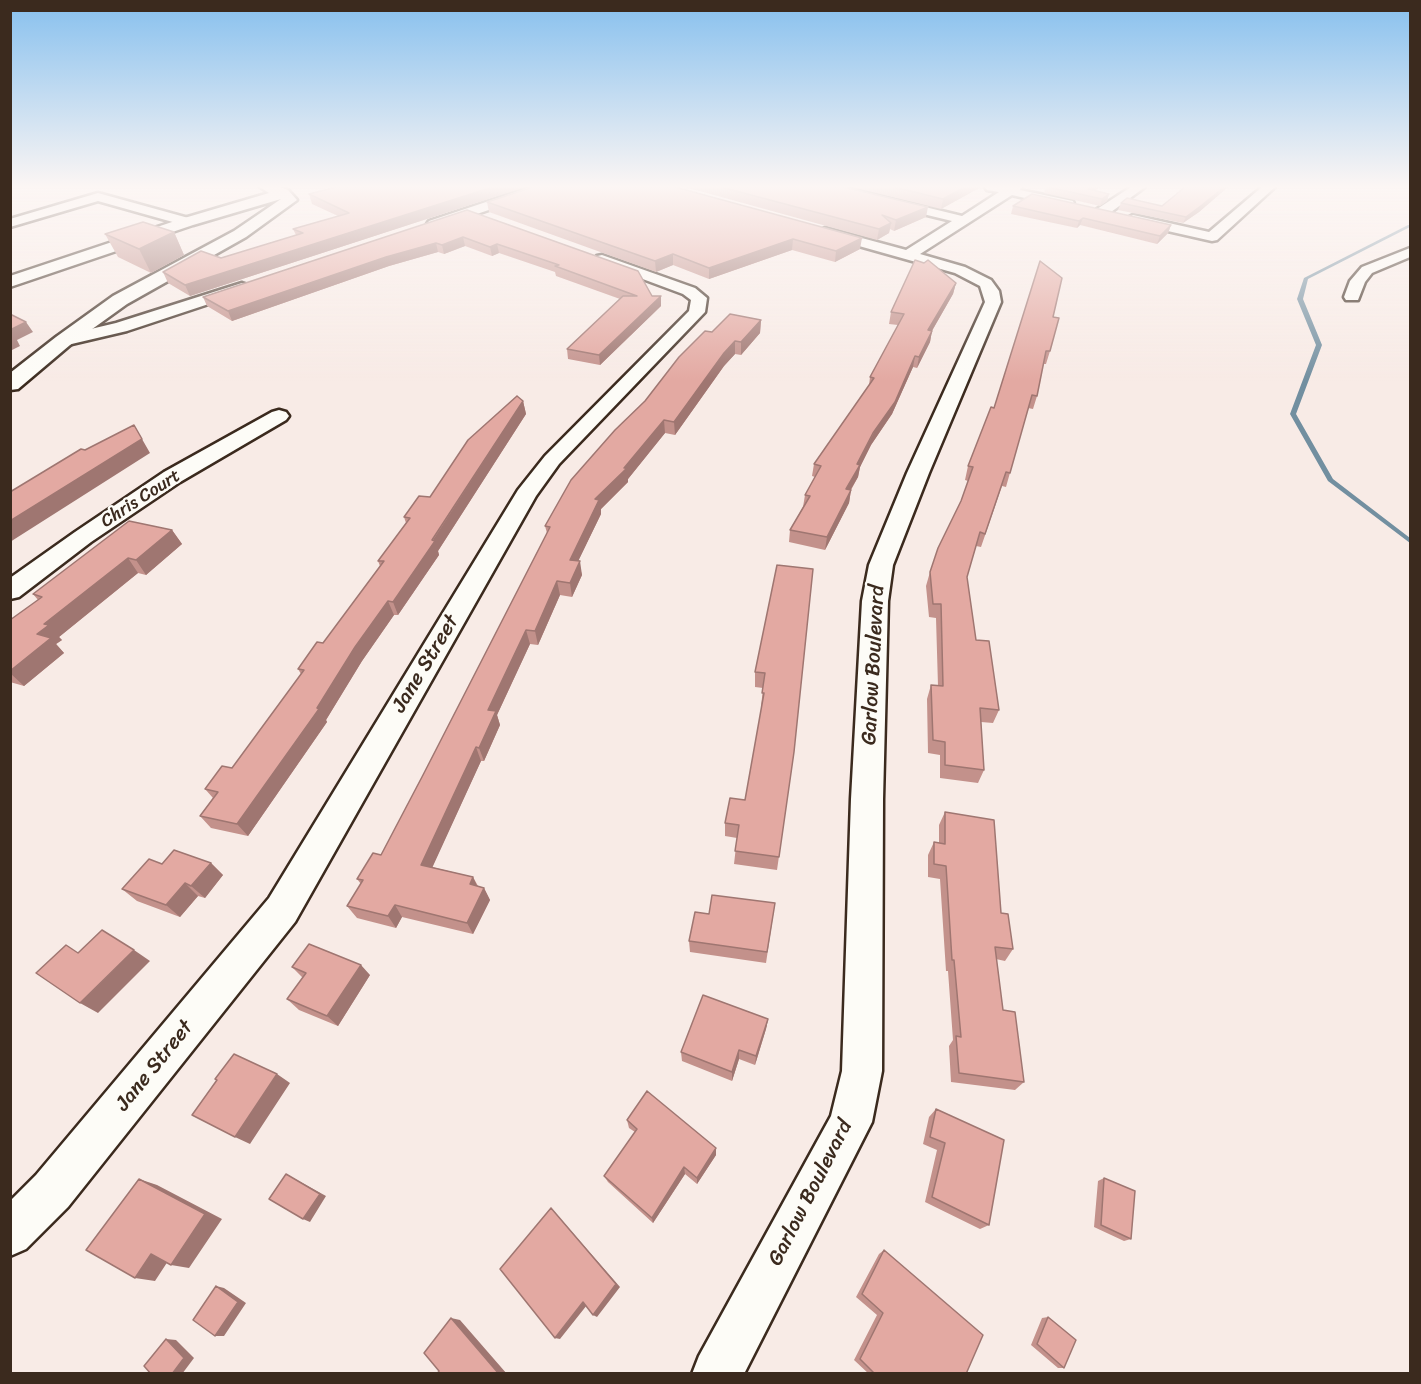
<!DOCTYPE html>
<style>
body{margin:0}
#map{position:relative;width:1421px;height:1384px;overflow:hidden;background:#f8ebe6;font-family:Sriracha,sans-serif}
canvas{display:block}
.frame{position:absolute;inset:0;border:12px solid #3b2a1e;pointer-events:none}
</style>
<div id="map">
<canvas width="1421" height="1384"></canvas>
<div class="frame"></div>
</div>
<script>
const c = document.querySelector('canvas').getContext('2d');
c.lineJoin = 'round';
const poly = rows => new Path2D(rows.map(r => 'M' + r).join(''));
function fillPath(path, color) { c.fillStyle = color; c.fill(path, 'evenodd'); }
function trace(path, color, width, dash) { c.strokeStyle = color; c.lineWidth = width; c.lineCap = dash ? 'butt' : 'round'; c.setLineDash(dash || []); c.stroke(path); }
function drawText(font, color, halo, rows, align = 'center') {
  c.font = font + ' Sriracha,sans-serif'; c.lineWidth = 4.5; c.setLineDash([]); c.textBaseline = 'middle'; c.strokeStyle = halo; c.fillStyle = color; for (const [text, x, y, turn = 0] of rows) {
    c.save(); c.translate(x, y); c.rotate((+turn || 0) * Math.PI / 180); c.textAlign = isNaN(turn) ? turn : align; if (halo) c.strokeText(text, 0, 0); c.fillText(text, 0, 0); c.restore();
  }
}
const stream = poly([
 [1408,225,1410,225,1410,227,1308,279,1303,299,1322,345,1296,414,1333,479,1410,538,1410,543,1328,481,1290,414,1316,345,1297,299,1304,278,1408,225]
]);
const minor = poly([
 [531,187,549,187,547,190,439,227,434,228,427,224,429,221,531,187],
 [822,187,843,187,962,216,999,192,987,190,985,187,1022,187,1020,190,1073,201,1074,204,1068,208,1012,195,920,254,965,267,991,280,999,291,1001,302,929,473,893,565,888,601,883,799,882,1071,872,1122,744,1374,692,1374,699,1356,831,1116,842,1071,851,799,862,601,869,565,907,473,985,302,980,286,955,273,820,235,818,232,825,228,906,250,952,221,824,190,822,187],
 [1131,187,1145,187,1107,215,1097,215,1095,212,1097,209,1131,187],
 [1262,187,1275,187,1217,240,1212,241,1128,222,1126,219,1133,215,1209,232,1262,187],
 [98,193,192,219,194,222,187,226,98,201,10,227,10,219,98,193],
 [1410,248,1410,257,1372,273,1365,282,1358,300,1346,300,1344,297,1350,281,1362,267,1410,248],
 [602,255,695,288,707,298,705,312,559,464,536,496,295,922,68,1207,26,1249,10,1256,10,1201,36,1175,269,898,518,490,545,456,689,311,691,300,683,294,597,262,595,259,597,256,602,255],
 [242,283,248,285,250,288,248,291,127,331,63,346,57,345,54,341,57,337,116,323,242,283],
 [279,410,286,412,289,416,286,420,180,482,91,542,19,597,10,599,10,578,75,532,164,472,272,412,279,410]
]);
const tertiary = poly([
 [260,187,280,187,288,190,297,200,246,237,127,304,70,345,18,389,10,390,10,373,56,337,113,296,234,231,281,199,193,225,10,287,10,276,181,219,269,193,260,187]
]);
const wall = poly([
 [525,187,190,296,168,283,163,272,221,258,296,235,293,229,338,216,312,204,309,194],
 [533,187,860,249,835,262,792,250,709,279,673,265,656,272,489,212,487,202],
 [685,187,843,187,926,217,894,231,890,229,889,233,877,240],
 [852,187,981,187,941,209],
 [1046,187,1100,187,1094,191,1109,194,1107,201,1100,206,1044,193],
 [1185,187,1228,187,1199,212,1183,223,1118,210,1121,203,1162,206],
 [1013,206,1171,225,1168,233,1157,244,1080,225,1077,228,1011,214],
 [467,210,652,296,661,306,600,365,568,359,567,349,620,299,556,276,555,272,499,253,492,256,465,246,444,254,438,252,389,266,232,321,207,306,203,297],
 [174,232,184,255,151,273,118,257,105,234],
 [956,283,953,294,932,331,930,342,917,368,913,367,892,414,871,445,860,467,858,477,851,490,849,503,825,550,789,542,790,530,803,507,805,495,815,477,812,476,814,464,869,386,870,377,898,325,889,324,891,312],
 [1053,317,1050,351,1046,364,1043,364,1037,396,1033,409,1028,408,1006,487,1002,486,981,547,976,546,967,577,976,640,999,710,993,723,981,722,984,770,978,783,940,778,940,755,928,753,927,699,931,685,938,686,936,618,929,617,926,586,930,572,961,501,968,481,965,480,968,466,994,408],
 [761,320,760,333,741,355,735,354,724,366,675,435,665,433,628,479,628,482,601,509,601,514,578,561,582,575,572,597,560,595,538,645,530,644,497,715,500,725,484,761,481,761,432,867,473,877,478,886,484,888,490,900,473,934,402,917,396,928,357,918,347,906,361,884,357,879,381,855,423,775,547,533,545,526,645,401,712,332],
 [523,401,526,414,438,551,439,555,398,615,394,615,362,661,326,720,327,722,248,836,211,828,200,816,213,798,205,789,232,768,301,674,298,669,323,643,380,566,378,561,406,523,404,517,430,497],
 [172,530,182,544,146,575,138,573,59,637,62,640,56,644,64,653,24,686,10,682,10,620,38,600,33,594],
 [777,565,794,752,777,870,734,864,737,838,725,836,725,823,745,800,762,707,761,707,763,688,755,687,755,672],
 [945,812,1001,913,1013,949,1005,961,996,959,1003,1010,1024,1082,1015,1090,951,1082,949,1046,953,1040,948,971,946,971,940,879,928,877,928,855,934,842,939,843,939,825],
 [211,863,223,875,205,898,198,896,180,917,137,901,122,889,162,864],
 [775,903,766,963,690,952,689,941],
 [292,967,370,975,338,1026,299,1010,287,999,303,978],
 [768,1019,766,1029,755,1065,739,1059,732,1081,682,1061,681,1052],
 [936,1109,989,1225,980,1229,925,1202,937,1150,923,1144,929,1117],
 [627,1120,716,1148,716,1155,697,1184,685,1174,653,1223,608,1182,604,1176,635,1132,629,1128],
 [1104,1178,1131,1239,1124,1241,1094,1227,1098,1181],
 [884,1250,966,1374,869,1374,854,1360,877,1315,856,1297,879,1254],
 [1048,1317,1064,1368,1058,1368,1031,1345,1042,1318]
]);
const shadedWall = poly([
 [493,187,525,187,190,296,185,285],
 [965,187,981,187,941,209,943,199],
 [1092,187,1100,187,1086,196,1088,189],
 [1224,187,1228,187,1199,212,1183,223,1186,217],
 [1109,194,1107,201,1100,206,1102,199],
 [928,207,926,217,894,231,896,220],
 [1083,218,1080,225,1077,228,1079,221],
 [891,223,889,233,877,240,879,229],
 [1171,225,1168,233,1157,244,1160,236],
 [174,232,184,255,151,273,139,249],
 [463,237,465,246,444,254,442,245],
 [862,238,860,249,835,262,836,251],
 [793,239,792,250,709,279,709,268],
 [436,243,438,252,389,266,232,321,228,311,386,257],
 [497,244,499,253,492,256,490,247],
 [673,254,673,265,656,272,655,261],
 [956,283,953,294,926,341,928,330],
 [661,296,661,306,600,365,599,355],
 [761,320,760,333,741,355,741,342],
 [26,322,33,332,17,340,20,346,10,351,10,330],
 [932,331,930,342,917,368,919,357],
 [735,341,735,354,724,366,675,435,674,422,724,353],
 [915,356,913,367,892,414,871,445,860,467,858,477,844,501,846,489,857,464],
 [523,401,526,414,438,551,439,555,398,615,393,602],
 [664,420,665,433,628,479,628,482,601,509,601,514,572,574,570,560,595,499,624,468],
 [134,425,150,453,10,542,10,521],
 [851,490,849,503,825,550,827,537],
 [172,530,182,544,146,575,136,560],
 [128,558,138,573,59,637,62,640,56,644,64,653,24,686,10,673,10,671,44,624],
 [580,561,582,575,572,597,570,583],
 [557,581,560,595,538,645,535,631],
 [388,601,394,615,362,661,326,720,327,722,248,836,237,824,317,708,355,647],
 [526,630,530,644,497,715,500,725,484,761,479,748,488,710],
 [476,747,481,761,428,877,421,865],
 [211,863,223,875,205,898,191,886],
 [473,877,479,890,470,884],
 [185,883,198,896,180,917,166,905],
 [484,888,490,900,473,934,467,923],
 [395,905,402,917,396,928,388,916],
 [134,950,150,961,98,1013,80,1003],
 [361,965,370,975,338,1026,327,1016],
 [768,1019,766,1029,755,1065,756,1056],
 [739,1050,739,1059,732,1081,732,1072],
 [277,1074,290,1083,250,1144,235,1137],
 [716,1148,716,1155,697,1184,697,1178],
 [684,1167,685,1174,653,1223,652,1218],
 [286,1174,326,1196,310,1222,303,1219],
 [139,1179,157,1185,222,1219,189,1268,171,1265],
 [551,1208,620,1287,597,1317,593,1315],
 [151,1254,170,1258,155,1281,135,1278],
 [216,1286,224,1288,246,1303,224,1336,215,1336],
 [583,1302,587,1305,560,1339,555,1338],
 [451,1318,460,1320,507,1374,499,1374],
 [166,1339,176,1340,194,1358,182,1374,172,1374]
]);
const building = poly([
 [336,187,493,187,185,285,163,272,201,251,221,258,303,233,293,229,349,213,309,194,336,187],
 [533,187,675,187,862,238,836,251,793,239,709,268,673,254,655,261,487,202,533,187],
 [721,187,843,187,928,207,896,220,882,215,891,223,879,229,721,187],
 [894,187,965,187,943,199,894,187],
 [1048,187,1092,187,1088,189,1109,194,1102,199,1048,187],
 [1185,187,1224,187,1202,205,1186,217,1121,203,1127,198,1162,206,1185,187],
 [1032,194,1171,225,1160,236,1083,218,1079,221,1013,206,1032,194],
 [467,210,638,271,652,296,661,296,599,355,567,349,623,296,637,296,555,266,559,265,497,244,490,247,463,237,442,245,436,243,386,257,228,311,203,297,467,210],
 [143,222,174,232,139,249,105,234,143,222],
 [915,260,924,263,928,260,956,283,928,330,932,331,919,357,915,356,895,402,873,433,857,464,860,465,846,489,851,490,827,537,790,530,810,496,805,495,821,466,814,464,874,378,870,377,904,314,891,312,915,260],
 [1040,261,1062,278,1053,317,1059,318,1050,351,1046,351,1037,396,1032,395,1010,473,1006,472,985,534,980,532,967,577,976,640,989,641,999,710,980,708,984,770,945,765,945,742,933,740,931,685,943,686,941,604,933,604,930,572,938,548,961,501,973,467,968,466,991,407,994,408,1040,261],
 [10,314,26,322,10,330,10,314],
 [730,314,761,320,741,342,735,341,724,353,674,422,664,420,624,468,627,468,595,499,599,500,570,560,580,561,570,583,557,581,535,631,526,630,488,710,496,711,479,748,476,747,421,865,473,877,470,884,484,888,467,923,395,905,388,916,347,906,363,880,357,879,373,853,381,855,423,775,546,535,550,527,545,526,571,480,615,430,645,401,679,357,705,331,712,332,730,314],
 [517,396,523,401,432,540,435,541,393,602,388,601,355,647,317,708,319,709,237,824,200,816,218,792,205,789,222,766,232,768,304,670,298,669,317,642,323,643,384,561,378,561,410,518,404,517,419,496,430,497,468,440,517,396],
 [134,425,142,439,10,521,10,492,81,449,85,450,134,425],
 [129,521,172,530,136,560,128,558,44,624,49,625,37,634,51,638,10,671,10,620,42,597,33,594,129,521],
 [777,565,813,569,794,752,779,857,735,851,739,825,725,823,730,798,745,800,764,693,762,693,765,673,755,672,777,565],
 [945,812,994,820,1001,913,1008,914,1013,949,995,947,1003,1010,1015,1012,1024,1082,959,1073,956,1036,961,1037,954,960,952,960,946,866,934,864,934,842,945,844,945,812],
 [174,850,211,863,191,886,185,883,166,905,122,889,149,859,162,864,174,850],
 [712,895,775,903,767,952,689,941,695,912,709,914,712,895],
 [102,930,134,950,80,1003,36,973,66,945,78,953,102,930],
 [309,944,361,965,327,1016,287,999,306,973,292,967,309,944],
 [703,995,768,1019,756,1056,739,1050,732,1072,681,1052,703,995],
 [234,1054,277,1074,235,1137,192,1115,217,1080,215,1079,234,1054],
 [647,1091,716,1148,697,1178,684,1167,652,1218,604,1176,637,1129,627,1120,647,1091],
 [936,1109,1004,1140,989,1225,932,1197,945,1143,930,1137,936,1109],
 [286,1174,320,1194,303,1219,269,1199,286,1174],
 [1104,1178,1135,1191,1131,1239,1101,1225,1104,1178],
 [139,1179,205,1214,171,1265,151,1254,135,1278,86,1250,139,1179],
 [551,1208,616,1284,593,1315,583,1302,555,1338,500,1269,551,1208],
 [884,1250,983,1335,966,1374,875,1374,860,1359,883,1313,862,1294,884,1250],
 [216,1286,238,1302,215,1336,193,1320,216,1286],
 [1048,1317,1076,1340,1064,1368,1037,1344,1048,1317],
 [451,1318,499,1374,437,1374,439,1371,424,1353,451,1318],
 [166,1339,184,1358,172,1374,151,1374,144,1366,166,1339]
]);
const farStreetnames = [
 ["Chris Court",141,499,-33]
];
const streetNames = [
 ["Jane Street",426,664,-59],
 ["Garlow Boulevard",874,665,-87],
 ["Jane Street",155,1066,-51],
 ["Garlow Boulevard",811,1193,-63]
];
fillPath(stream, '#728fa0');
trace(minor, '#3b2a1e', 5);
trace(tertiary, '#3b2a1e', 5);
fillPath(minor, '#fdfcf7');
fillPath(tertiary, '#fdfcf7');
fillPath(wall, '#c3918b');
fillPath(shadedWall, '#9f7671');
fillPath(building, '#e3a9a2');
trace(building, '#9f7671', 1.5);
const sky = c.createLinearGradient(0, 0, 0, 381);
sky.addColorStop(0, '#87c0ee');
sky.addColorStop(0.49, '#fcf6f4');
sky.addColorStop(1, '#fcf6f400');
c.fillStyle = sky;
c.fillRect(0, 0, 1421, 381);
drawText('18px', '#3b2a1e', '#fdfcf7', farStreetnames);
drawText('21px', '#3b2a1e', '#fdfcf7', streetNames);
</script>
